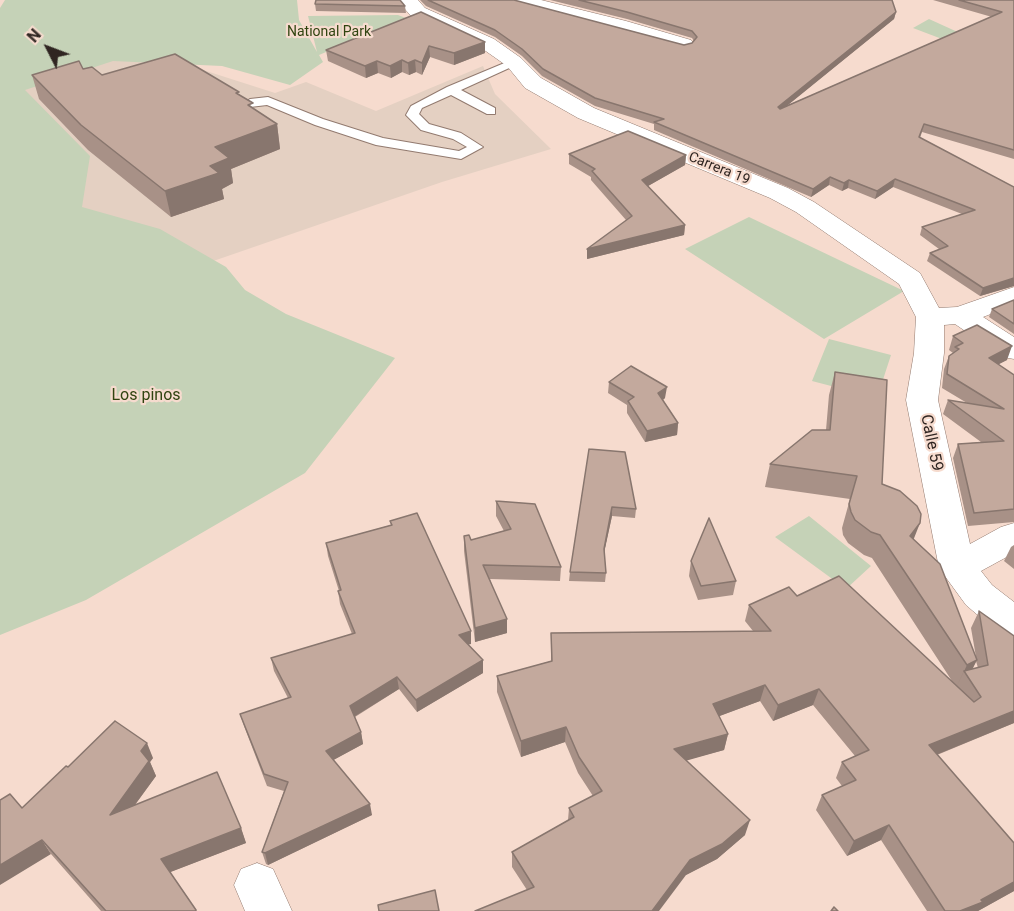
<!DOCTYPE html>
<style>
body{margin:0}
#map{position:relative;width:1014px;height:911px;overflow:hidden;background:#f6dbce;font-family:Roboto,sans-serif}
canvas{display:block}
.north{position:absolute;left:18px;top:18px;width:60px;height:60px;-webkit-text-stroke:4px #f6dbce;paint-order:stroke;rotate:312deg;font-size:16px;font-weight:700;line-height:24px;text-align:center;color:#2f2521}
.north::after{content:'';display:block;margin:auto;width:21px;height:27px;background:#2f2521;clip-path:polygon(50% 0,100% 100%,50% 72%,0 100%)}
</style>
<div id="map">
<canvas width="1014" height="911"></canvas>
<div class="north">N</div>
</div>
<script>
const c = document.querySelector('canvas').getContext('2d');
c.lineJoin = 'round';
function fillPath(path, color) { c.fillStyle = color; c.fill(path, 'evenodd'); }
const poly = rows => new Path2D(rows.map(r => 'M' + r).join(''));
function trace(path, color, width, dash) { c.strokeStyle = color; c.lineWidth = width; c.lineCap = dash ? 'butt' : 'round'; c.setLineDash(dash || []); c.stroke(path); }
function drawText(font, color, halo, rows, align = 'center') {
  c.font = font + ' Roboto,sans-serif'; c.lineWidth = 4.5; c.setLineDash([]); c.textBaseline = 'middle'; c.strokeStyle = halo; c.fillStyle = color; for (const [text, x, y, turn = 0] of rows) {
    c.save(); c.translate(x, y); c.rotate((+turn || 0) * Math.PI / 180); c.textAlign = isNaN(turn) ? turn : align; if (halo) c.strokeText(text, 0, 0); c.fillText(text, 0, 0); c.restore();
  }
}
const education = poly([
 [0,38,200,69,275,93,306,82,376,111,483,66,495,94,551,149,442,182,167,277,0,223]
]);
const green = poly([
 [5,0,297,0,299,20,317,52,308,16,398,15,406,18,319,55,323,62,290,85,222,66,113,61,25,90,90,156,82,207,160,229,226,267,245,290,286,314,395,358,305,473,86,600,0,635,0,8],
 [929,19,984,44,963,47,913,28],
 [749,217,904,291,824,339,685,249],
 [829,339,891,355,877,398,812,381],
 [809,516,871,566,846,589,775,537]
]);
const service = poly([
 [514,59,518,60,518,64,461,90,495,108,495,114,487,114,451,95,422,108,419,114,429,124,461,133,483,147,461,159,376,145,315,125,267,105,250,107,244,103,250,99,268,97,323,119,383,138,459,151,467,147,453,139,421,130,406,115,411,106,447,87,514,59]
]);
const minor = poly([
 [397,0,418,0,425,8,494,39,521,58,541,78,594,108,788,188,814,202,920,273,939,308,957,307,1014,287,1014,305,983,317,1014,337,1014,359,1003,357,955,324,944,325,944,353,938,400,970,544,1001,527,1014,523,1014,553,981,571,992,585,1014,602,1014,639,1001,635,966,605,939,568,906,400,914,353,916,317,899,284,796,212,770,198,578,118,525,88,507,66,480,47,411,16,397,0],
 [508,0,541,0,626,21,691,40,694,44,691,48,684,50,511,4,508,0],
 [257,863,273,869,292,911,245,911,234,885,241,869,257,863]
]);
const wall = poly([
 [420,0,514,0,684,45,692,43,694,41,692,38,627,19,550,0,892,0,896,12,894,19,786,106,992,17,933,0,1014,0,1014,159,922,132,920,138,1014,187,1014,286,980,296,927,261,930,253,939,249,920,235,922,227,962,214,893,187,875,199,848,188,842,191,829,185,811,197,654,130,654,124,595,106,542,76,522,56,495,37,426,6],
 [315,4,405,6,406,13,316,11],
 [485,42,485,53,454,65,430,57,422,75,416,72,409,75,402,72,391,78,378,73,366,78,328,61,326,50],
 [83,69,102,75,239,94,254,109,277,124,280,149,231,169,233,183,222,189,224,199,171,217,88,150,39,99,32,75],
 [569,154,686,155,685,165,648,186,685,225,684,235,587,259,626,220,591,180,591,177,569,164],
 [1014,300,1014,334,989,317,992,309],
 [953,336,1007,360,998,364,1014,375,1014,522,968,526,953,458,958,444,981,442,943,414,948,400,967,403,942,388,944,369,949,356,953,353,949,350],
 [835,372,882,484,914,540,976,657,971,628,979,611,1014,723,937,755,1014,843,1014,891,978,911,927,911,881,840,847,856,816,810,822,795,842,786,836,778,842,762,855,756,813,705,773,721,760,701,719,716,728,734,724,750,686,760,745,835,717,859,686,875,527,890,512,867,512,852,568,820,569,808,593,796,578,773,565,742,521,757,497,692,497,676,551,661,551,633,753,631,745,621,749,605,797,596,952,681,872,558,864,555,848,543,843,535,842,528,850,499,765,487,770,464,826,430,829,395],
 [976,661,978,668,972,669],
 [609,382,665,398,663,400,678,423,677,435,645,442,627,413,627,405,608,393],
 [589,449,636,509,635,518,612,516,604,552,606,573,605,582,569,581,570,572],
 [496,501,561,567,560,581,490,579,507,633,475,642,464,551,464,536,471,540,504,531,496,516],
 [390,521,471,631,471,644,468,644,483,673,417,712,399,689,355,717,361,732,363,744,333,760,372,815,268,865,266,864,262,852,284,791,267,786,244,726,240,714,288,698,274,671,271,658,352,634,340,604,338,591,339,591,328,556,326,543,391,525],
 [1014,545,1014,569,1004,561,1011,547],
 [691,561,736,581,733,595,698,600,689,576],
 [153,758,150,762,156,776,135,805,241,828,246,843,170,872,197,911,101,911,51,854,22,808,68,767]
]);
const shadedWall = poly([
 [896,12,894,19,777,114,778,107],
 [485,42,485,53,454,65,454,53],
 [429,46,430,57,422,75,422,63],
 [402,60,402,72,391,78,390,66],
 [415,60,416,72,409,75,408,63],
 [377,61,378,73,366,78,365,66],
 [277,124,280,149,231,169,233,183,222,189,224,199,171,217,165,191,215,147],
 [686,155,685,165,641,190,642,180],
 [830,177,829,185,811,197,813,189],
 [895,179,893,187,875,199,877,191],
 [849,180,848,188,842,191,844,183],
 [685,225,684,235,587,259,587,249],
 [1014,278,1014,286,980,296,983,288],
 [1012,346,1007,360,984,372,989,358],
 [667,387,665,398,656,405,658,393],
 [678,423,677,435,645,442,647,431],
 [612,507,612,516,603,558,604,549],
 [920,523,911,546,910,536],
 [507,619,507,633,475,642,475,628],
 [471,631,471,644,459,647,459,635],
 [483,660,483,673,417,712,416,700],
 [977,660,968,678,964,671,956,688,967,665],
 [397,677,399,689,352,718,350,706],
 [765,685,760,701,709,720,713,704],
 [819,689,813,705,773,721,778,705],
 [1014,711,1014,723,921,761,929,745],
 [566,727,565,742,521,757,521,741],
 [361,732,363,744,328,763,326,751],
 [728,734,724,750,671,765,674,749],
 [147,743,153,758,150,762,156,776,117,829,110,815,141,751],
 [370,804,372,815,268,865,265,853],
 [750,820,745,835,717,859,686,875,659,911,652,911,690,860],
 [889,825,881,840,847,856,854,841],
 [241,828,246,843,168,873,161,859],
 [42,840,51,854,0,885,0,865],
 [1014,882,1014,891,978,911,960,911]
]);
const building = poly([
 [316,0,400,0,405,6,315,4,316,0],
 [428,0,514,0,684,45,692,43,697,37,692,31,627,12,579,0,892,0,896,12,778,107,780,109,1002,12,959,0,1014,0,1014,150,924,124,919,137,1014,187,1014,278,983,288,930,253,948,246,922,227,975,210,895,179,877,191,849,180,844,183,830,177,813,189,654,122,664,119,595,98,543,69,522,49,495,30,428,0],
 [421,12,485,42,454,53,429,46,422,63,415,60,408,63,402,60,390,66,377,61,365,66,326,50,421,12],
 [175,54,239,92,236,93,253,103,248,105,277,124,215,147,229,158,210,166,219,173,165,191,81,125,32,75,79,61,83,69,92,67,102,75,175,54],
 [628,131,686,155,642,180,685,225,587,249,632,216,592,171,595,169,569,154,628,131],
 [1014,300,1014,324,992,309,1014,300],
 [977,325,1012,346,989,358,1014,375,1014,509,974,513,958,444,1004,441,948,400,1004,409,947,374,949,356,959,349,955,347,963,343,953,336,977,325],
 [631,366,667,387,658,393,678,423,647,431,628,401,634,397,609,382,631,366],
 [835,372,887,380,882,484,900,491,917,506,921,514,920,523,910,536,940,564,977,660,967,665,880,535,871,532,855,520,851,512,849,504,857,476,770,464,812,430,830,430,835,372],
 [589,449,625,452,636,509,612,507,604,549,606,573,570,572,589,449],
 [496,501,535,504,561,567,483,565,507,619,475,628,464,536,469,535,471,540,511,529,496,501],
 [417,513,471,631,459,635,483,660,416,700,397,677,350,706,361,732,326,751,370,804,265,853,262,852,288,782,264,774,240,714,291,697,271,658,355,633,338,591,341,590,326,543,392,525,390,521,417,513],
 [709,518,736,581,701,586,691,561,709,518],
 [839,576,974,702,981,697,964,671,988,665,979,611,1014,636,1014,711,929,745,1014,843,1014,882,981,900,983,902,960,911,945,911,889,825,854,841,822,795,856,780,842,762,869,750,819,689,778,705,765,685,713,704,728,734,674,749,750,820,722,844,690,860,652,911,475,911,534,887,512,852,574,817,569,808,602,791,579,757,566,727,521,741,497,676,552,661,551,633,771,631,749,605,789,587,797,596,839,576],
 [115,721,147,743,141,751,149,761,110,815,217,772,241,828,161,859,196,910,195,911,106,911,42,840,0,865,0,800,10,794,22,808,66,766,68,767,115,721],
 [435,890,439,911,379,911,378,905,435,890],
 [834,907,838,911,831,911,834,907]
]);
const farParknames = [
 ["National Park",329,32]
];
const farStreetnames = [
 ["Carrera 19",719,169,22]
];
const parkNames = [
 ["Los pinos",146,396]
];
const streetNames = [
 ["Calle 59",931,443,78]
];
fillPath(education, '#e4d0c2');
fillPath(green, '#c5d2b7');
trace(service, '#927a6f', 2);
trace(minor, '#927a6f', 1);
fillPath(service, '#fff');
fillPath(minor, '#fff');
fillPath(wall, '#a89187');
fillPath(shadedWall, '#88766e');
fillPath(building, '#c3a99d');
trace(building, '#88766e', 1.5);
drawText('14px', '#304410', '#f6dbce', farParknames);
drawText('14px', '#2f2521', '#f6dbce', farStreetnames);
drawText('16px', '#304410', '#f6dbce', parkNames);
drawText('16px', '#2f2521', '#f6dbce', streetNames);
</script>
